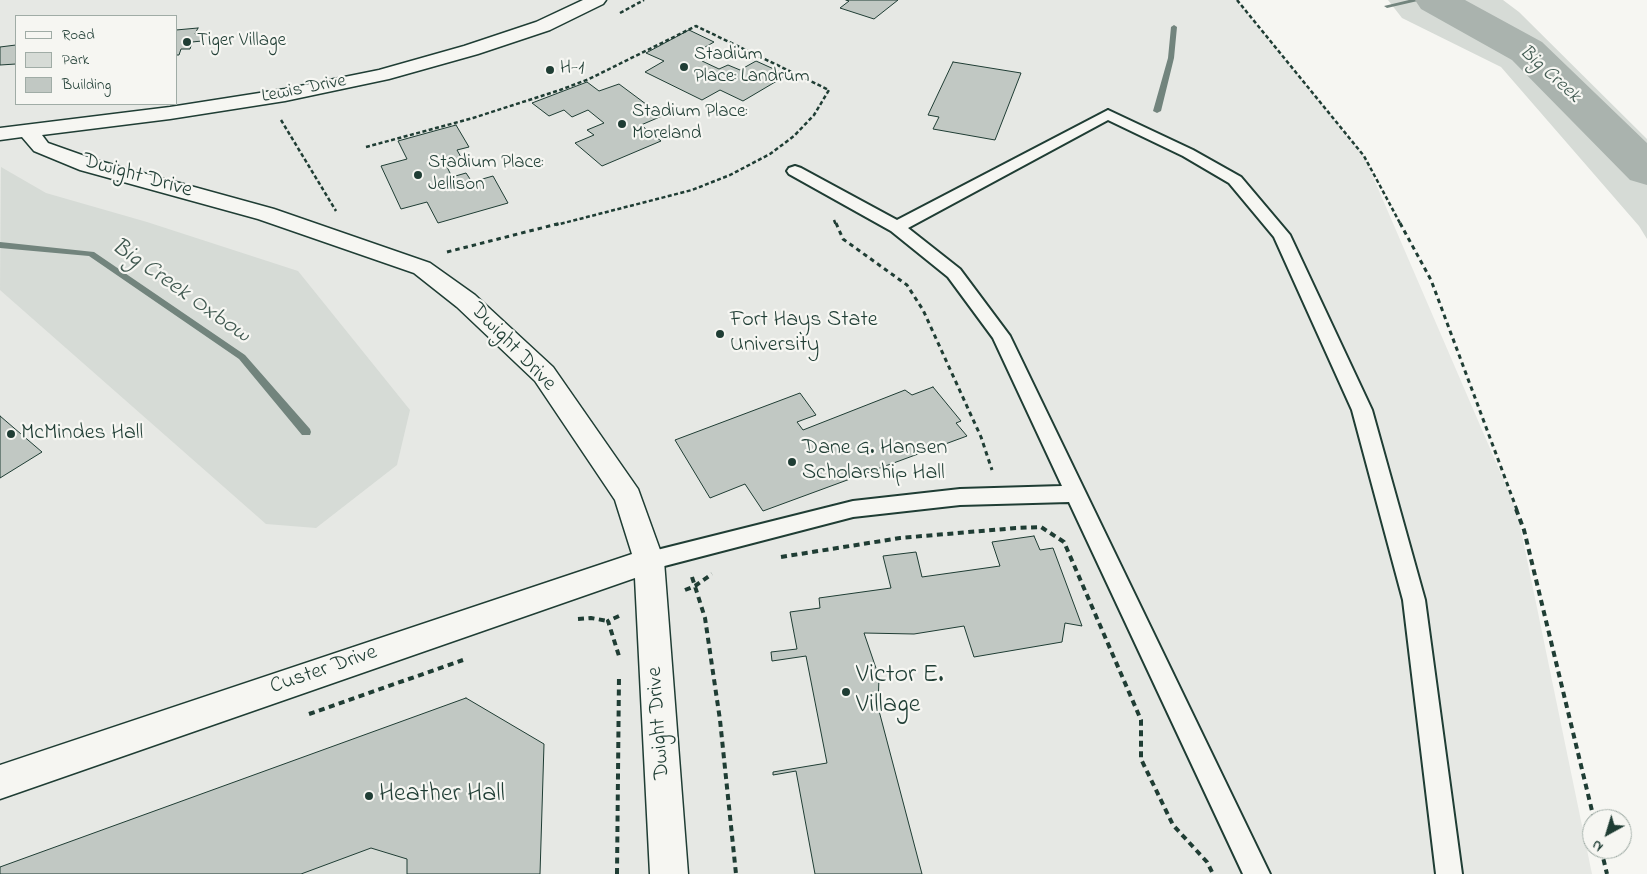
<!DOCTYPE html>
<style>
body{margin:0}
#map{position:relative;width:1647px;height:874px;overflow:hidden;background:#f6f6f2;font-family:"Indie Flower",sans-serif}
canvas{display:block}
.legend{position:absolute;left:15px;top:15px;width:162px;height:90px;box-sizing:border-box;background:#f6f6f2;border:1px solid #a0aca6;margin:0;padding:6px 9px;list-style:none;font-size:15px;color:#1f3d34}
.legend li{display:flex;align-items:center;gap:10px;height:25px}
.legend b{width:25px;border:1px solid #a0aca6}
.north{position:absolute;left:1582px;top:809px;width:50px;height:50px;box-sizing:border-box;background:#f6f6f2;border:1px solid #a0aca6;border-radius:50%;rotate:219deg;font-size:14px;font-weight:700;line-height:20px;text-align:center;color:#1f3d34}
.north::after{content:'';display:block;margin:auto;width:18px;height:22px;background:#1f3d34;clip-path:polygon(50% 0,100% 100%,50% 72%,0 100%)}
</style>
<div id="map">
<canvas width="1647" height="874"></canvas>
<ul class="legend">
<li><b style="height:6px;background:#f6f6f2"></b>Road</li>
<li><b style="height:14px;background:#d6dbd6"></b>Park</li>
<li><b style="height:14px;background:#c1c8c3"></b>Building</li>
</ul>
<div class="north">N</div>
</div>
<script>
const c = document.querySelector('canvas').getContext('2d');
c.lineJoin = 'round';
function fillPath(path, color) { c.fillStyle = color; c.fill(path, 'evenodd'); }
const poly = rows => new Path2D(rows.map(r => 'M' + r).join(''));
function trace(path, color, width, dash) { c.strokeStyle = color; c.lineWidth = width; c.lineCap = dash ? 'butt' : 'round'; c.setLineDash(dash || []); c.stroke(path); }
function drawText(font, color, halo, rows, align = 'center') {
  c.font = font + ' "Indie Flower",sans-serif'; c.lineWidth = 4.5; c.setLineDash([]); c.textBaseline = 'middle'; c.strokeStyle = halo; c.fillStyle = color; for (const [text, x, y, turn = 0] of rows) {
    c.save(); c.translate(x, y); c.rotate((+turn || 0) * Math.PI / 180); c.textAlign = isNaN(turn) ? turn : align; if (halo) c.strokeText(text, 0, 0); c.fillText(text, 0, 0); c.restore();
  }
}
const built = poly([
 [0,0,1236,0,1364,156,1517,511,1592,874,0,874],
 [16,16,176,16,176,104,16,104]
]);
const green = poly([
 [1388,0,1503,0,1519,12,1647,139,1647,239,1639,226,1501,67,1402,18],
 [1,167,46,193,147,222,298,271,410,410,397,465,316,528,266,524,0,290],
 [371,848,407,859,407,874,301,874]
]);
const stream = poly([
 [1409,0,1422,0,1387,8,1384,6,1409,0],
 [1174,25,1177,27,1174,58,1161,111,1157,113,1153,111,1168,58,1171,27,1174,25],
 [0,242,94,252,245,355,310,429,311,432,310,435,302,435,239,359,89,256,0,248,0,242]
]);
const river = poly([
 [1415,0,1465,0,1542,42,1647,143,1647,185,1630,180,1512,60,1421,9,1415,0]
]);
const building = poly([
 [846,0,898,0,874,19,840,8,849,1,846,0],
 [198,28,195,34,205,33,202,41,192,42,190,49,181,49,179,55,176,55,176,30,198,28],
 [689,30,714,42,700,50,712,56,702,61,719,69,728,65,740,70,756,61,787,75,743,101,720,90,702,100,645,72,664,61,646,53,689,30],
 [16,45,16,64,0,65,0,47,16,45],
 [953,62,1021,73,995,140,933,129,939,117,928,115,953,62],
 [587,82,599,91,619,84,662,116,641,125,661,141,602,166,575,143,594,135,587,130,604,123,588,110,572,117,564,110,549,116,532,103,587,82],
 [456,125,469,147,457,150,462,159,445,163,452,177,466,173,472,182,493,176,508,203,438,223,427,202,401,209,381,166,407,159,398,141,456,125],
 [933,387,961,421,956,423,967,436,763,511,745,484,710,498,675,440,800,393,816,415,797,422,803,430,905,390,912,395,933,387],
 [0,416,42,452,0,478,0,416],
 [1034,536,1040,550,1053,548,1082,626,1065,623,1062,642,974,657,964,626,914,634,864,633,879,677,878,707,922,874,815,874,796,771,773,775,773,772,827,763,806,656,772,661,771,652,797,649,790,612,820,608,819,598,891,588,883,556,916,552,922,577,1000,566,992,542,1034,536],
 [466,698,544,744,540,874,407,874,407,859,371,848,301,874,0,874,0,867,466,698]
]);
const pathFar2 = poly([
 [1237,0,1364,156,1401,225],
 [620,13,644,0],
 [281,120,336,211],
 [366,147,473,118,560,90,589,79,696,26,829,90,814,115,794,136,770,154,730,175,692,190,556,225],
 [834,220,836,225]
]);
const pathFar1 = poly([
 [836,223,843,239,907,285,923,310,981,437,992,470],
 [1400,223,1431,280,1517,510],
 [447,252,561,223]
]);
const path = poly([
 [1516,509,1524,530,1594,819],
 [781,557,900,538,1016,528,1041,527,1064,542,1141,720,1141,759,1173,825,1207,862,1213,874],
 [692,577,705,618,720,720,736,874],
 [685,590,695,586,712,574],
 [619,616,608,621,619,656],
 [578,619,591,618,608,621],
 [309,714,463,660],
 [1601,849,1607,874],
 [617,874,619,675]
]);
const lane = poly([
 [1108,110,1193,150,1241,177,1290,235,1372,410,1425,600,1462,874,1436,874,1403,600,1352,410,1274,237,1229,183,1183,156,1108,120,908,228,960,269,1010,336,1270,874,1243,874,1069,502,960,505,853,517,649,570,641,567,638,561,641,555,649,552,853,501,960,489,1062,486,993,338,948,277,891,231,789,174,787,171,789,168,795,166,801,168,897,220,1108,110]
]);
const street = poly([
 [583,0,606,0,603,4,550,30,478,54,389,79,285,101,170,119,42,135,48,143,96,160,274,209,430,263,475,295,553,367,638,489,664,561,688,874,650,874,635,578,0,799,0,765,632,554,615,500,535,381,457,307,414,273,258,219,80,170,34,151,22,137,0,140,0,128,170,107,285,89,379,70,464,46,536,22,583,0]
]);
const markers = [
 [187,42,5,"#1f3d34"],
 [684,67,5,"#1f3d34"],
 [550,70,5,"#1f3d34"],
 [622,124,5,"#1f3d34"],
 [418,175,5,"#1f3d34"],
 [720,334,5,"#1f3d34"],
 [11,434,5,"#1f3d34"],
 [792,462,5,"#1f3d34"],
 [846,692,5,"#1f3d34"],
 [369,796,5,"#1f3d34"]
];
const farPoinames = [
 ["Tiger Village",197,42],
 ["Stadium",694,56],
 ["Place: Landrum",694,78],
 ["H-1",560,70],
 ["Stadium Place:",632,113],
 ["Moreland",632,135],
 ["Stadium Place:",428,164],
 ["Jellison",428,186]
];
const farStreetnames = [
 ["Lewis Drive",304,90,-11]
];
const farWaternames = [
 ["Big Creek",1549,75,42]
];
const streetNames = [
 ["Dwight Drive",137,177,16],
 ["Dwight Drive",512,348,46],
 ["Custer Drive",324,671,-19],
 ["Dwight Drive",660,723,-94]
];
const poiNames = [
 ["Fort Hays State",730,321],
 ["University",730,346],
 ["McMindes Hall",21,434],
 ["Dane G. Hansen",802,449],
 ["Scholarship Hall",802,474]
];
const waterNames = [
 ["Big Creek Oxbow",180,292,35]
];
const nearPoinames = [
 ["Victor E.",856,677],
 ["Village",856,707],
 ["Heather Hall",379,796]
];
fillPath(built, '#e6e8e4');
fillPath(green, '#d6dbd6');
fillPath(stream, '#72847d');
fillPath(river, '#aab3ae');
fillPath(building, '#c1c8c3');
trace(building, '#1f3d34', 1);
trace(lane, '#1f3d34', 4);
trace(street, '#1f3d34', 3);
trace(pathFar2, '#1f3d34', 2.5, [4, 2.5]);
trace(pathFar1, '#1f3d34', 3, [4.5, 4]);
trace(path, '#1f3d34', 4, [6, 4.5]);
fillPath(lane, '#f6f6f2');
fillPath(street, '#f6f6f2');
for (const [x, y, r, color] of markers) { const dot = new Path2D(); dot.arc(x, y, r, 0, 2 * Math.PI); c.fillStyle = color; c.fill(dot); trace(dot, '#f6f6f2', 2); }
drawText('19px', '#1f3d34', '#f6f6f2', farPoinames, 'left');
drawText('19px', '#1f3d34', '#f6f6f2', farStreetnames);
drawText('italic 20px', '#425a52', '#f6f6f2', farWaternames);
drawText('22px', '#1f3d34', '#f6f6f2', streetNames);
drawText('22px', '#1f3d34', '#f6f6f2', poiNames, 'left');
drawText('italic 24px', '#425a52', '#f6f6f2', waterNames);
drawText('26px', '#1f3d34', '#f6f6f2', nearPoinames, 'left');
</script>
